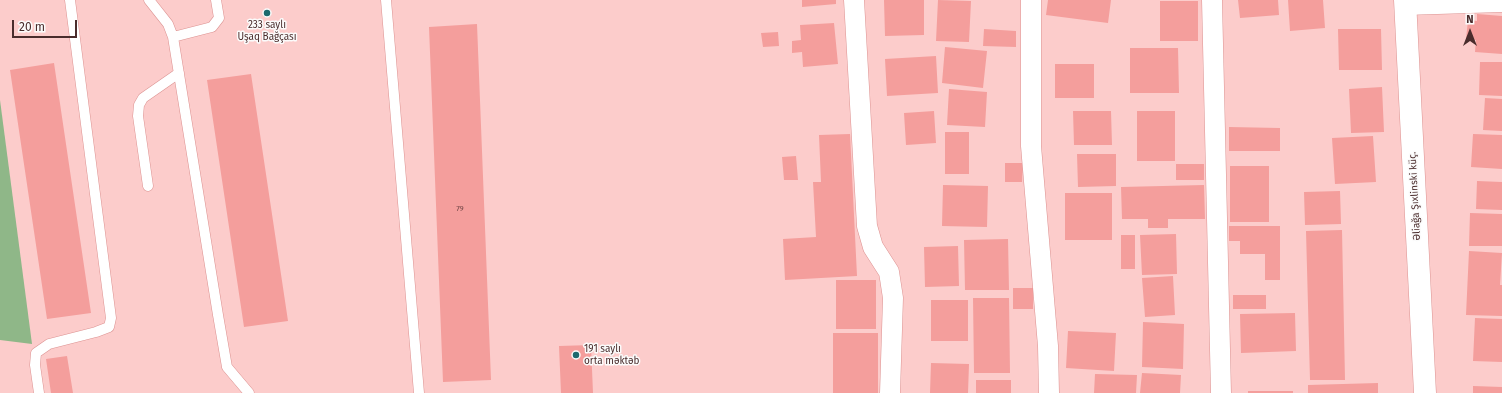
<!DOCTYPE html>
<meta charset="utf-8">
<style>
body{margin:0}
#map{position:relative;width:1502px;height:393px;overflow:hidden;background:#fccccb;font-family:"Fira Sans",sans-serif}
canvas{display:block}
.north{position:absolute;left:1450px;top:12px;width:40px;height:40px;-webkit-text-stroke:3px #fbfbfb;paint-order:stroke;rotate:0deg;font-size:11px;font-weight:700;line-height:16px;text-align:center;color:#4a2c2c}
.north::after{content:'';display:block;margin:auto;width:14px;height:18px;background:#4a2c2c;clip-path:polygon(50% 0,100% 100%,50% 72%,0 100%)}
.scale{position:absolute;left:12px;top:20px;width:65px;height:18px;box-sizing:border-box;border:2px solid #4a2c2c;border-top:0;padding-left:5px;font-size:12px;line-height:14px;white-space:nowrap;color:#4a2c2c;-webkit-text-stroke:3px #fbfbfb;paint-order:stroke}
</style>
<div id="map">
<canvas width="1502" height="393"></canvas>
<div class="north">N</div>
<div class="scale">20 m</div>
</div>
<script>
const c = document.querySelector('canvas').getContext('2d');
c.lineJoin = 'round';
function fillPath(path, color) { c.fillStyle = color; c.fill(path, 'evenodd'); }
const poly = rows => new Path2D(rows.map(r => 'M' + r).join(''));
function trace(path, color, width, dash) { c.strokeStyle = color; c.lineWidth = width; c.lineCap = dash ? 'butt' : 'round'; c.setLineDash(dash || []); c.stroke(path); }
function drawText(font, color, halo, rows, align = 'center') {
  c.font = font + ' "Fira Sans",sans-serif'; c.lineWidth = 3; c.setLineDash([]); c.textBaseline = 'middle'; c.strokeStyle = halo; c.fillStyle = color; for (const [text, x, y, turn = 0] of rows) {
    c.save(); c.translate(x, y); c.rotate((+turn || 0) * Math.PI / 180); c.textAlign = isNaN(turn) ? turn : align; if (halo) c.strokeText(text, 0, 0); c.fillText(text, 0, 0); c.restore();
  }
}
const green = poly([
 [0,100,32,344,0,340]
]);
const building = poly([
 [802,0,836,0,836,4,802,7],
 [884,0,924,0,924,35,885,36],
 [938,0,971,1,969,42,936,41],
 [1048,0,1111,0,1108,23,1046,15],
 [1238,0,1278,0,1279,15,1240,18],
 [1288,0,1323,0,1325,28,1290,31],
 [1160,1,1198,1,1198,41,1160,41],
 [1477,14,1502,16,1502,54,1475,52,1476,40,1466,39,1468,20,1477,21],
 [834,23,838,64,803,67,802,52,792,53,792,41,801,40,800,25],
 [477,24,491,380,443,382,429,27],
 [984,29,1016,31,1016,47,983,46],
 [1338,29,1381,29,1382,70,1339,70],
 [778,32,779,46,763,47,761,33],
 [945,47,987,51,983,88,942,83],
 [1130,48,1178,48,1179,93,1130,93],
 [936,56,938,93,887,96,885,59],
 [1480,62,1502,62,1502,96,1479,95],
 [54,63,91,313,47,319,10,70],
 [1055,64,1094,64,1094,98,1055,98],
 [251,74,288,321,244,327,207,80],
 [1382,87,1384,132,1351,133,1349,89],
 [949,89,987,92,985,127,947,125],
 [1485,98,1502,99,1502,131,1483,130],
 [934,111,936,143,906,145,904,113],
 [1073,111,1111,111,1112,145,1074,145],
 [1137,111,1175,111,1175,161,1137,161],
 [1229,127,1280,128,1280,151,1229,151],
 [945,132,969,132,969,174,945,174],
 [850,134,857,276,785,280,783,239,816,237,813,182,821,182,819,135],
 [1473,134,1502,135,1502,169,1471,167],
 [1373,136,1376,182,1335,184,1332,138],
 [1077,154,1116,154,1116,186,1078,187],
 [796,156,798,180,784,180,782,157],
 [1005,163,1023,163,1022,182,1005,182],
 [1176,164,1204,164,1204,180,1176,180],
 [1230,166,1269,166,1269,222,1230,222],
 [1477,181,1502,182,1502,210,1476,209],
 [943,185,988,186,987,227,942,226],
 [1204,185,1205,219,1168,219,1168,228,1148,228,1148,219,1122,219,1121,187],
 [1340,191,1341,224,1305,225,1304,192],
 [1065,193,1112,193,1112,240,1065,240],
 [1470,213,1502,214,1502,246,1469,246],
 [1229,226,1280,226,1280,280,1265,280,1265,254,1240,254,1240,241,1229,241],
 [1342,230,1345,380,1310,380,1306,231],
 [1176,234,1177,274,1142,275,1140,235],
 [1121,235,1135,235,1135,269,1121,269],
 [1008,239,1009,290,965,290,964,240],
 [958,246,959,286,925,287,924,247],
 [1469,251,1502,253,1500,285,1502,285,1502,316,1466,315],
 [1173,276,1175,315,1145,317,1142,278],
 [836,280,876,280,876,329,836,329],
 [1013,288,1033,288,1033,309,1013,309],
 [1233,295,1266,295,1266,309,1233,309],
 [973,298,1009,298,1010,373,974,373],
 [931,300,968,300,968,341,931,341],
 [1295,313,1296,351,1241,353,1240,314],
 [1475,318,1502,319,1502,362,1473,361],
 [1143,322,1184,324,1183,369,1142,367],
 [1068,331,1116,333,1114,371,1066,368],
 [833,333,878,333,878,393,833,393],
 [591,345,593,393,561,393,559,346],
 [67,356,73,393,51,393,46,359],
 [931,363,969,364,968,393,930,393],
 [1142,373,1181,375,1180,393,1140,393],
 [1095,374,1137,375,1136,393,1094,393],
 [976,380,1011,380,1011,393,976,393],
 [1378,383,1378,393,1308,393,1308,385],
 [1473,386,1502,387,1502,393,1473,393],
 [1248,391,1293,391,1293,393,1248,393]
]);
const lane = poly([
 [149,0,168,24,173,37,218,315,227,367,249,393],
 [386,0,419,393],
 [173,37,212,27,219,18,216,0],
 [148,186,138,116,139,105,143,98,179,73],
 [39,393,35,365,36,353,49,344,96,332,109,327,111,318,70,0]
]);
const street = poly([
 [854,0,867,226,873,247,889,272,893,298,890,393],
 [1031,0,1031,146,1048,346,1049,393],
 [1212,0,1221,393],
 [1405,5,1502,2]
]);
const secondary = poly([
 [1405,0,1425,393]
]);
const markers = [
 [267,13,4,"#1c696e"],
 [576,355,4,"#1c696e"]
];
const numberNames = [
 ["79",460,209]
];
const poiNames = [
 ["233 saylı",267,25],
 ["Uşaq Bağçası",267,37],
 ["191 saylı",584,349,"left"],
 ["orta məktəb",584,361,"left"]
];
const streetNames = [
 ["Əliağa Şıxlinski küç.",1415,196,-93]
];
fillPath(green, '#8fb788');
fillPath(building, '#f49e9c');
trace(lane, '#dc9291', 11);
trace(street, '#dc9291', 21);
trace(secondary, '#dc9291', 23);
trace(lane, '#fff', 10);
trace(street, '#fff', 20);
trace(secondary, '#fff', 22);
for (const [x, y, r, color] of markers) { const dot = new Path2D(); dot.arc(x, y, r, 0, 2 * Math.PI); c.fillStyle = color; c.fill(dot); trace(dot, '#fbfbfb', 1.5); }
drawText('8px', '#744848', null, numberNames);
drawText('10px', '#4a2c2c', '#fbfbfb', poiNames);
drawText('10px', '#4a2c2c', '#fbfbfb', streetNames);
</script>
